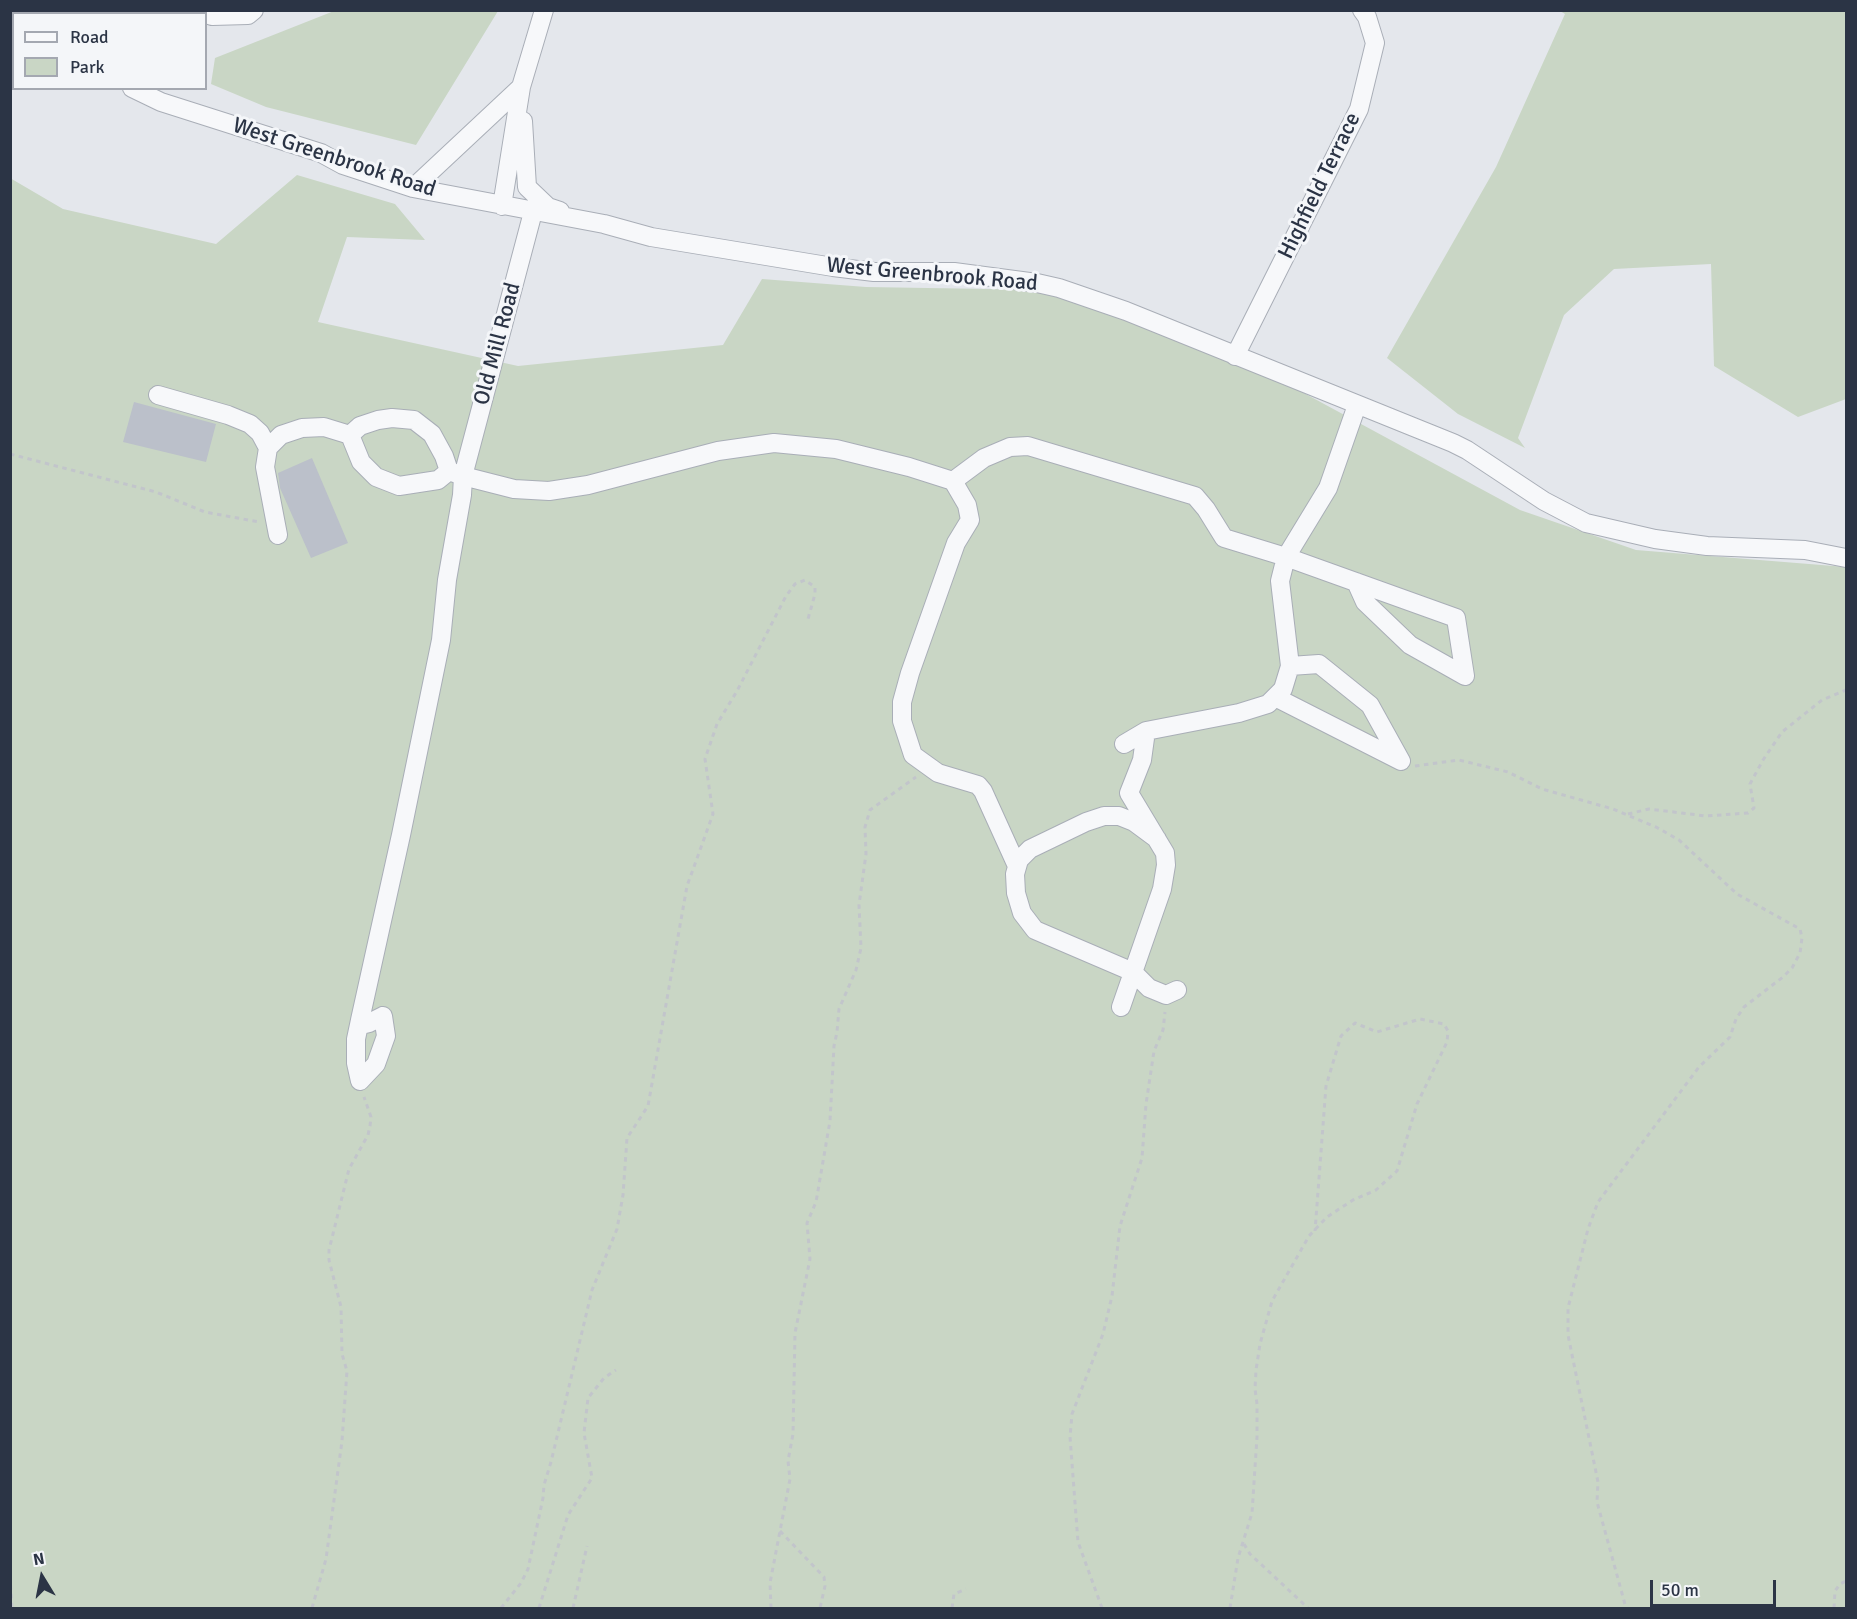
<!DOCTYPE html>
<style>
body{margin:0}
#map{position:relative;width:1857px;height:1619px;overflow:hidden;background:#e4e7ec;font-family:Signika,sans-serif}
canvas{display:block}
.frame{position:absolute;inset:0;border:12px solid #2b3445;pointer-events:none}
.legend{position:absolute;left:12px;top:12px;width:195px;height:78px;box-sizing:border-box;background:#f4f6f9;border:2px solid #a4a8b1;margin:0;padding:8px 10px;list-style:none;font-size:18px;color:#2b3445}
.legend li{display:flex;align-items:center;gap:12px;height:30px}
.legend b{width:30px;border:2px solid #a4a8b1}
.north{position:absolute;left:12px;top:1547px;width:60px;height:60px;-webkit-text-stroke:4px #f4f6f9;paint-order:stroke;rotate:350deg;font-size:16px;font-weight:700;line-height:24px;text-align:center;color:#2b3445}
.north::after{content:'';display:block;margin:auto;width:21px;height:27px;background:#2b3445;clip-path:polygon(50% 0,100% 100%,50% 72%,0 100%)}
.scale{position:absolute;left:1650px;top:1580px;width:126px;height:27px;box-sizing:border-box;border:3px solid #2b3445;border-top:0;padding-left:8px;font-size:18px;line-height:21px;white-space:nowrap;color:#2b3445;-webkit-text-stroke:4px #f4f6f9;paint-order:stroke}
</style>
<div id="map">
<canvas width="1857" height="1619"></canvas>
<div class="frame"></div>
<ul class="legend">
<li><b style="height:8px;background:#f7f8fa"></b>Road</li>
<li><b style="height:16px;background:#c9d6c5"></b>Park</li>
</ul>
<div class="north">N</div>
<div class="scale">50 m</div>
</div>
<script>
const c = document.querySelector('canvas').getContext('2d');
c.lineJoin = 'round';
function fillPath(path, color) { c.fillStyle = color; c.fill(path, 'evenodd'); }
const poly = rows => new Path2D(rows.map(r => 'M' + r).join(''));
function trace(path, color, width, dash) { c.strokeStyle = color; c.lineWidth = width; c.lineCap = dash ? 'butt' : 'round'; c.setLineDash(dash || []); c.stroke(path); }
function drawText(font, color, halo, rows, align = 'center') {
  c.font = font + ' Signika,sans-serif'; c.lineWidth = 6; c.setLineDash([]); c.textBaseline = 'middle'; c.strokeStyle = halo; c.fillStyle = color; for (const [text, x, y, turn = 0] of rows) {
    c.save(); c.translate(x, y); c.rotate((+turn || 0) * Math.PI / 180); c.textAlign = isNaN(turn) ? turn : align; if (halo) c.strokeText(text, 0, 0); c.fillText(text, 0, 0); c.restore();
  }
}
const green = poly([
 [334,11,334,10,498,11,416,145,266,107,211,84,215,58],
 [1560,11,1846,11,1846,399,1798,417,1714,366,1711,264,1614,269,1564,315,1518,438,1525,448,1458,414,1387,358,1496,167,1565,14],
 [297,175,395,204,425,240,347,237,318,322,518,366,723,345,762,279,866,287,1051,290,1289,385,1520,510,1636,550,1846,567,1846,1608,11,1608,10,178,63,209,216,244]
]);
const building = poly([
 [134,402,216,424,206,462,123,442],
 [312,458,348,543,311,558,280,488,278,473]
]);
const path = poly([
 [10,454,156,492,205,512,259,522],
 [1415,766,1459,760,1508,772,1542,789,1613,809,1656,827,1679,840,1737,894,1800,929,1802,938,1800,953,1792,968,1783,977,1744,1007,1736,1019,1730,1037,1699,1067,1598,1202,1588,1229,1568,1308,1568,1335,1598,1482,1597,1502,1626,1608],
 [1628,814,1649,809,1706,816,1748,813,1754,808,1750,784,1763,760,1782,732,1822,700,1846,690],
 [780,1531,824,1577,825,1586,820,1608],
 [1244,1544,1250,1554,1308,1608],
 [10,1576,12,1608],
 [312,1608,326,1559,342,1441,347,1371,342,1354,341,1307,329,1260,329,1250,349,1169,368,1135,370,1126,371,1117,364,1097],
 [501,1608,521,1583,528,1569,543,1498,544,1485,551,1462,592,1290,617,1229,623,1195,627,1138,648,1106,687,886,713,814,705,759,717,724,737,691,786,596,795,584,805,580,815,587,815,594,808,619],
 [539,1608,568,1515,592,1478,584,1433,588,1398,604,1378,616,1370],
 [573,1608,587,1546],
 [771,1608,770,1583,790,1479,788,1461,793,1434,795,1333,810,1259,807,1223,816,1202,830,1121,834,1046,837,1032,839,1009,856,970,861,948,859,905,866,854,865,827,870,810,916,777],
 [952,1608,954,1594,966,1589],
 [1102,1608,1078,1542,1070,1437,1072,1414,1103,1334,1112,1296,1120,1226,1142,1158,1146,1104,1154,1051,1163,1030,1165,1012],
 [1230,1608,1238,1558,1252,1513,1257,1437,1257,1404,1255,1389,1256,1370,1260,1344,1272,1301,1309,1236,1327,1217,1353,1200,1376,1190,1397,1171,1417,1104,1447,1042,1448,1031,1444,1024,1420,1019,1377,1032,1355,1023,1341,1036,1326,1086,1315,1231],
 [1834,1608,1835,1591,1840,1584,1846,1581]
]);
const minor = poly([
 [206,14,212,16,248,15,254,10],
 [10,33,14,34],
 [132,88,161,102,321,153,343,165,413,188,604,224,651,237,833,267,874,272,954,272,1037,283,1059,288,1126,311,1453,443,1467,450,1544,501,1586,523,1655,539,1707,546,1805,550,1846,558],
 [523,121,527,187,548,207,560,211],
 [413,188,521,87],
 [502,206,521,87,544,10],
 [1235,356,1359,109,1375,43,1367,17,1362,10],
 [158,395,228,415,250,424,260,433,268,448],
 [350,435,360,426,378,420,392,418,414,420,432,434,444,456,449,471],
 [278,535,265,467,268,448,281,435,302,428,324,427,350,435,361,462,376,477,399,486,438,480,449,471,463,476,533,212],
 [1275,697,1401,761,1370,705,1319,664,1290,666],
 [1124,744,1146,731,1239,713,1268,704,1283,689,1290,666,1280,581,1286,557,1328,488,1357,405],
 [1157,839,1134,822,1119,816,1104,816,1086,822,1030,849,1019,860,1015,874,1016,893,1022,913,1035,930,1133,972,1149,988,1166,995,1177,990],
 [1017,866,983,791,978,785,938,773,913,755,902,721,902,702,910,673,956,543,970,520,967,505,953,481,984,458,1010,447,1028,446,1195,496,1206,509,1224,538,1286,557,1456,618,1465,676,1410,645,1365,602,1356,582],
 [1121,1007,1162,889,1166,865,1165,853,1129,793,1142,760,1146,731],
 [360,1020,356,1039,356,1063,360,1081,376,1064,386,1036,383,1016,369,1023,361,1025,360,1020,401,835,441,640,447,580,462,495,463,476,514,489,549,491,588,485,718,451,774,443,836,449,909,467,953,481]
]);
const streetNames = [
 ["West Greenbrook Road",334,158,18],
 ["Highfield Terrace",1320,186,-64],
 ["West Greenbrook Road",932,275,5],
 ["Old Mill Road",498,344,-75]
];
fillPath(green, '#c9d6c5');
fillPath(building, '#bbc0ca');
trace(minor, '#a9aeb7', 20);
trace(path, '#c2c5cb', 3, [4.5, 4.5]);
trace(minor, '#f7f8fa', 18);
drawText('22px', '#2b3445', '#f4f6f9', streetNames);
</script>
